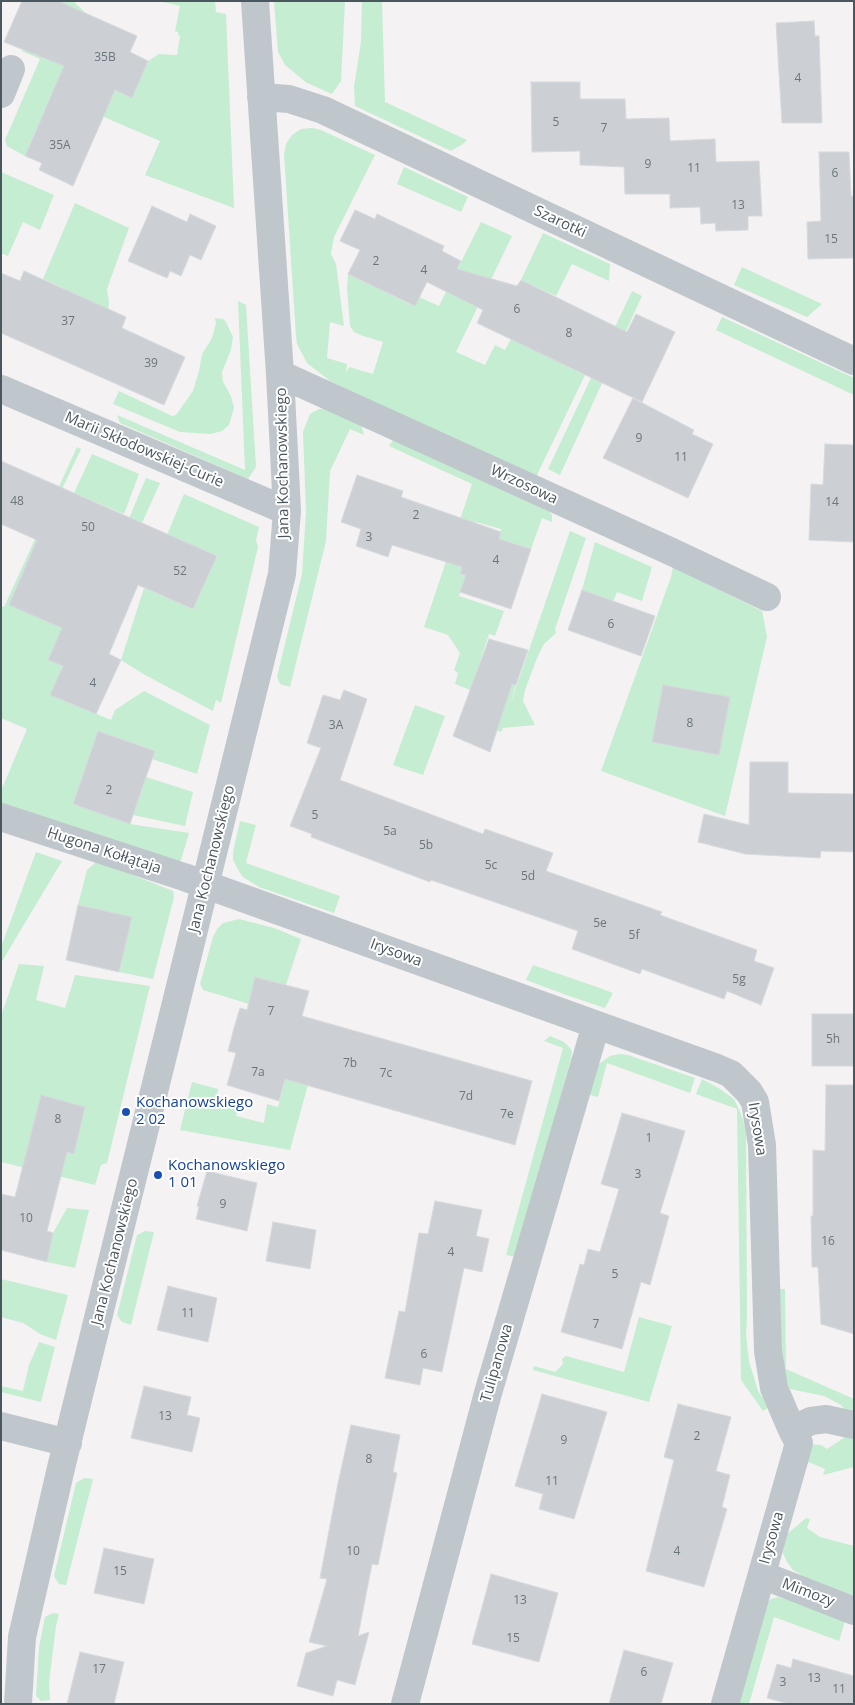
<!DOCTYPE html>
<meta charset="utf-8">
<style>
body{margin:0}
#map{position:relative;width:855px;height:1705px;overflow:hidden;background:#f4f2f2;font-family:"Open Sans",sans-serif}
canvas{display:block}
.frame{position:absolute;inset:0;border:2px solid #4b575e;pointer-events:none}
</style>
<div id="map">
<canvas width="855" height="1705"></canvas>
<div class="frame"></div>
</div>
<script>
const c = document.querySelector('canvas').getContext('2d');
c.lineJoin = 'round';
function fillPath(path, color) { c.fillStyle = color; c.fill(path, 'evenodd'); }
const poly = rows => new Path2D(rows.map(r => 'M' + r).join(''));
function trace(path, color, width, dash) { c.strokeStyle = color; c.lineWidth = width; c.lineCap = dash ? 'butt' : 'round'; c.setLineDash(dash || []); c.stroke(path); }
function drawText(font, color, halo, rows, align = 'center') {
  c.font = font + ' "Open Sans",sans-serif'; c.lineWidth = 4; c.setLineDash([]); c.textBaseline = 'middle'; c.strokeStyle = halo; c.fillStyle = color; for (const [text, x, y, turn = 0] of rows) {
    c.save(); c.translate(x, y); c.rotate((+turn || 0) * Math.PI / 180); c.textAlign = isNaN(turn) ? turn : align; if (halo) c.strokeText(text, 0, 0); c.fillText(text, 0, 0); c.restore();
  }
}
const green = poly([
 [43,1,73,1,87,14,64,68,131,97,148,61,159,54,177,55,180,36,178,35,178,32,175,31,180,6,158,1,215,1,216,12,226,14,234,208,145,175,160,141,104,117,95,135,44,111,25,156,7,146,5,140,40,59,22,51],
 [274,1,345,1,341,81,332,94,307,83,285,65,278,52],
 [362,1,382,1,385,102,467,140,463,144,451,151,355,106,354,87,361,42],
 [312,128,321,130,375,155,334,237,331,254,336,264,344,326,330,322,327,358,347,364,346,373,349,367,373,374,383,342,363,336,354,332,350,326,347,288,348,274,414,306,419,297,439,306,481,222,512,236,456,352,485,365,495,345,505,350,511,339,585,375,536,477,377,405,330,381,307,363,297,344,296,336,284,154,286,144,292,135,301,129],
 [404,167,468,197,461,212,397,184],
 [1,172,54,195,40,230,23,222,8,256,1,253],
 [75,203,129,228,107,289,109,302,108,316,61,295,63,288,43,279],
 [543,233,610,264,609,281,572,264,556,296,521,280],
 [742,267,822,304,807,317,734,285],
 [632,291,642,296,560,475,548,469],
 [238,301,246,305,256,467,248,479,120,423,117,415,245,470],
 [722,317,854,378,854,395,716,330],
 [215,318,223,319,226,322,233,337,231,350,222,372,223,382,231,396,234,408,229,425,222,431,211,434,180,432,113,404,119,391,172,416,176,415,193,391,199,371,202,354,212,338,216,323],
 [319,409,326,409,361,424,364,435,350,429,330,471,326,541,290,687,280,684,277,677,302,574,306,512,303,432,310,414],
 [393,440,548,510,552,515,552,522,542,518,531,549,499,539,501,529,476,522,460,573,466,575,459,596,504,611,495,636,489,634,477,671,516,685,510,705,570,531,586,538,555,629,556,633,544,644,537,658,525,690,523,701,535,725,503,728,501,732,483,725,491,698,455,684,458,673,454,670,460,653,448,635,424,627,472,484,389,446],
 [77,447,81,449,38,540,89,573,48,660,63,666,50,695,111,720,115,710,144,691,210,725,197,774,152,759,155,751,98,731,73,804,130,824,189,833,181,860,179,862,1,804,1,791,27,729,1,718,1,607,4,607],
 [92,454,139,474,124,514,74,493],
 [146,478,160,483,107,601,125,528],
 [184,494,259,527,256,540,258,547,221,703,216,700,213,711,145,675,121,660,144,588,193,609,217,556,167,535],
 [595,542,652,567,642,601,617,592,613,602,582,590],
 [673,567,762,611,764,621,767,637,725,816,601,771,671,577],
 [415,705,445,716,423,775,393,765],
 [146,777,193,792,185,826,133,815],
 [240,821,256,825,246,863,340,896,334,913,259,887,243,877,237,868,233,859,233,852],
 [36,852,62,861,1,963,1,947],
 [100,862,173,891,174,897,153,979,119,972,132,917,78,905,87,870,95,863],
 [239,919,274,928,301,939,286,985,255,977,249,1004,203,990,200,984,213,937,217,929,223,923],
 [19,964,44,966,36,1000,65,1008,75,975,150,986,107,1163,101,1165,95,1185,1,1162,1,1016],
 [533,965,597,987,613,993,605,1008,572,997,526,980],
 [550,1036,564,1042,569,1047,572,1051,571,1059,516,1257,506,1255,563,1048,544,1041],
 [294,1046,317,1052,290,1150,180,1130,192,1082,218,1089,217,1096,239,1102,236,1116,264,1123,267,1104,278,1107],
 [620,1054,628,1055,695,1078,690,1093,607,1063,598,1097,586,1094,599,1064,610,1056],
 [702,1079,720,1089,734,1099,741,1114,746,1129,747,1316,746,1335,749,1361,758,1391,769,1407,763,1411,741,1380,737,1109,696,1094],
 [67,1208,89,1210,75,1268,47,1262,53,1233],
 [145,1231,154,1232,131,1325,122,1322,117,1315,137,1235],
 [1,1279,68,1295,56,1340,40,1334,23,1323,1,1317],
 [780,1289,785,1289,786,1369,854,1399,854,1414,847,1412,841,1405,824,1396,790,1389,782,1370],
 [639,1317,672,1326,649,1402,533,1370,534,1366,555,1372,563,1364,562,1359,566,1356,624,1372],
 [39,1342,55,1347,41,1402,1,1392,1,1386,23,1391,29,1365],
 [846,1431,854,1433,854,1467,823,1475,825,1469,806,1461,809,1444,821,1445,827,1449,845,1437],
 [84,1478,93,1479,66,1585,59,1584,54,1576,76,1483],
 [806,1518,810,1519,807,1528,820,1537,854,1546,854,1596,806,1578,793,1570,787,1562,783,1553,785,1536],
 [778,1597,799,1603,845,1621,839,1641,774,1617,749,1704,738,1704,766,1603,771,1599],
 [53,1613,59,1614,56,1626,49,1683,50,1700,41,1701,36,1696,39,1647,45,1617]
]);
const building = poly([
 [22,1,58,1,137,36,130,52,148,61,132,98,115,90,73,186,39,170,42,163,25,156,64,66,4,42,22,1],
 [814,21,815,36,819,36,822,123,782,123,776,23,814,21],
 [531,82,580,82,580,99,625,99,626,119,669,118,670,141,715,139,716,162,759,161,762,216,748,216,748,230,716,231,715,223,701,224,700,207,670,208,670,194,625,194,624,167,580,165,580,151,532,152,531,82],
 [819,152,849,152,851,196,854,196,854,258,808,259,807,222,821,221,819,152],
 [152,206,187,222,190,214,216,226,201,260,190,255,181,276,170,271,167,278,128,261,152,206],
 [355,210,375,219,377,214,444,246,442,251,461,261,457,269,517,286,521,280,627,332,636,314,675,332,642,402,477,323,483,310,427,282,415,306,348,274,360,250,340,241,355,210],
 [24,271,126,317,122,328,185,357,164,405,1,333,1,273,20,281,24,271],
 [633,398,694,430,692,434,713,444,688,498,603,458,633,398],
 [825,444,854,445,854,542,809,540,811,484,823,485,825,444],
 [1,461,217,556,193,609,138,585,109,654,121,660,96,714,50,695,63,666,48,660,62,628,9,605,37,540,1,524,1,461],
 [357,475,403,491,401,497,501,532,499,539,531,549,511,609,460,592,466,575,460,574,462,567,392,545,388,557,356,546,361,529,341,522,357,475],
 [582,590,655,616,641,656,568,630,582,590],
 [489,639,528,650,516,685,512,684,490,752,453,736,489,639],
 [663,685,730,697,719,755,652,742,663,685],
 [344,690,367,699,340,780,483,834,485,829,553,853,546,871,662,912,660,915,757,950,754,961,774,968,761,1005,727,991,724,999,642,969,640,974,572,949,578,931,431,880,430,882,398,870,311,837,312,834,290,826,321,748,307,743,323,695,340,700,344,690],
 [98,731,155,751,130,824,73,804,98,731],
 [750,762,788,762,788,793,854,794,854,852,821,851,820,858,745,854,698,842,704,814,749,825,750,762],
 [78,905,132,917,119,972,66,960,78,905],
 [255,977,309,991,302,1016,532,1081,515,1145,285,1079,279,1101,227,1085,236,1053,228,1051,234,1028,240,1008,247,1010,255,977],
 [812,1014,854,1014,854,1066,812,1066,812,1014],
 [826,1085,854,1085,854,1334,821,1324,818,1267,812,1267,811,1216,813,1216,813,1150,825,1151,826,1085],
 [41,1095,85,1107,74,1154,67,1152,47,1231,53,1233,47,1262,1,1250,1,1194,15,1197,41,1095],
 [622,1113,685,1131,660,1213,669,1216,650,1285,641,1282,622,1349,561,1332,580,1264,584,1265,588,1249,600,1252,619,1189,601,1184,622,1113],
 [207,1171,257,1183,247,1231,196,1219,199,1207,197,1206,207,1171],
 [435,1201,482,1210,476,1236,489,1239,482,1272,464,1268,442,1372,423,1368,420,1385,385,1378,399,1311,405,1312,419,1233,428,1234,435,1201],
 [273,1222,316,1230,310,1269,266,1261,273,1222],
 [168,1286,217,1298,208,1342,157,1330,168,1286],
 [144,1386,191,1397,187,1415,200,1418,192,1452,131,1438,144,1386],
 [542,1394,607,1412,574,1519,539,1509,543,1494,515,1486,542,1394],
 [678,1404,731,1417,716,1471,730,1475,722,1507,727,1509,704,1587,646,1571,674,1460,664,1457,678,1404],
 [351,1425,400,1435,393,1472,397,1473,378,1565,372,1564,358,1636,369,1632,355,1685,337,1680,333,1696,297,1686,306,1653,327,1646,309,1642,327,1579,320,1578,338,1483,351,1425],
 [104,1548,154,1559,144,1604,94,1593,104,1548],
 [491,1574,558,1593,539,1662,472,1644,491,1574],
 [624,1650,673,1663,661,1704,609,1704,624,1650],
 [80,1652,124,1662,114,1704,67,1704,80,1652],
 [793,1659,854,1676,854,1704,789,1704,767,1698,777,1664,791,1668,793,1659]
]);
const minor = poly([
 [1,94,11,69],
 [261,97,289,99,323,110,854,361],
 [280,374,672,552,767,597],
 [1,389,287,511],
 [1,817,184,877,717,1068,731,1074,749,1092,755,1102,762,1145,768,1351,774,1388,792,1430,799,1443,725,1704],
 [1,1426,68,1443],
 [792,1430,811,1421,826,1419,854,1425],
 [762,1575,854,1611],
 [18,1704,22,1637,61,1468,282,574,287,511,280,374,255,1],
 [405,1704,488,1393,596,1025]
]);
const markers = [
 [126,1112,5,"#1a4fb4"],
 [158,1175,5,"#1a4fb4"]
];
const numberNames = [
 ["35B",105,58],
 ["4",798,79],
 ["5",556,123],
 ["7",604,129],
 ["35A",60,146],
 ["9",648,165],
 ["11",694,169],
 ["6",835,174],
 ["13",738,206],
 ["15",831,240],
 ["2",376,262],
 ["4",424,271],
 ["6",517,310],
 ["37",68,322],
 ["8",569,334],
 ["39",151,364],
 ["9",639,439],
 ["11",681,458],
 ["48",17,502],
 ["14",832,503],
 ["2",416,516],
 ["50",88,528],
 ["3",369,538],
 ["4",496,561],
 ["52",180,572],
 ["6",611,625],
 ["4",93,684],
 ["8",690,724],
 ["3A",336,726],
 ["2",109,791],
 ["5",315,816],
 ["5a",390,832],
 ["5b",426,846],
 ["5c",491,866],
 ["5d",528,877],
 ["5e",600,924],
 ["5f",634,936],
 ["5g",739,980],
 ["7",271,1012],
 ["5h",833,1040],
 ["7b",350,1064],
 ["7a",258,1073],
 ["7c",386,1074],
 ["7d",466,1097],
 ["7e",507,1115],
 ["8",58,1120],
 ["1",649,1139],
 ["3",638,1175],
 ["9",223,1205],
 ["10",26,1219],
 ["16",828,1242],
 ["4",451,1253],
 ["5",615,1275],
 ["11",188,1314],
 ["7",596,1325],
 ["6",424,1355],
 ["13",165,1417],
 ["2",697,1437],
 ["9",564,1441],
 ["8",369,1460],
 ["11",552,1482],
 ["10",353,1552],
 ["4",677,1552],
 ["15",120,1572],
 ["13",520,1601],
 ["15",513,1639],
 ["17",99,1670],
 ["6",644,1673],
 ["13",814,1679],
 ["3",783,1683],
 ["11",839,1690]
];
const streetNames = [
 ["Szarotki",560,222,25],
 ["Marii Skłodowskiej-Curie",144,450,23],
 ["Jana Kochanowskiego",283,463,-91],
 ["Wrzosowa",524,485,25],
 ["Hugona Kołłątaja",104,851,18],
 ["Jana Kochanowskiego",212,859,-76],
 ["Irysowa",396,953,20],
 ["Irysowa",757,1129,81],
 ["Jana Kochanowskiego",115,1252,-76],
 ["Tulipanowa",497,1363,-74],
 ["Irysowa",772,1538,-74],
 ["Mimozy",808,1593,21]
];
const transitNames = [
 ["Kochanowskiego",136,1103],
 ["2 02",136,1120],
 ["Kochanowskiego",168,1166],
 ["1 01",168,1183]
];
fillPath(green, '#c5edd1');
fillPath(building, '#ccd0d4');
trace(building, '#d7d9dd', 1);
trace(minor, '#bfc7cd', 28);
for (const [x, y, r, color] of markers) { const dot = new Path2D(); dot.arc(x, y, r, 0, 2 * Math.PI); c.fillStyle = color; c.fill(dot); trace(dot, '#fff', 2); }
drawText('12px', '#6b757c', null, numberNames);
drawText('15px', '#4b575e', '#fff', streetNames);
drawText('15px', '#164399', '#fff', transitNames, 'left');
</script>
